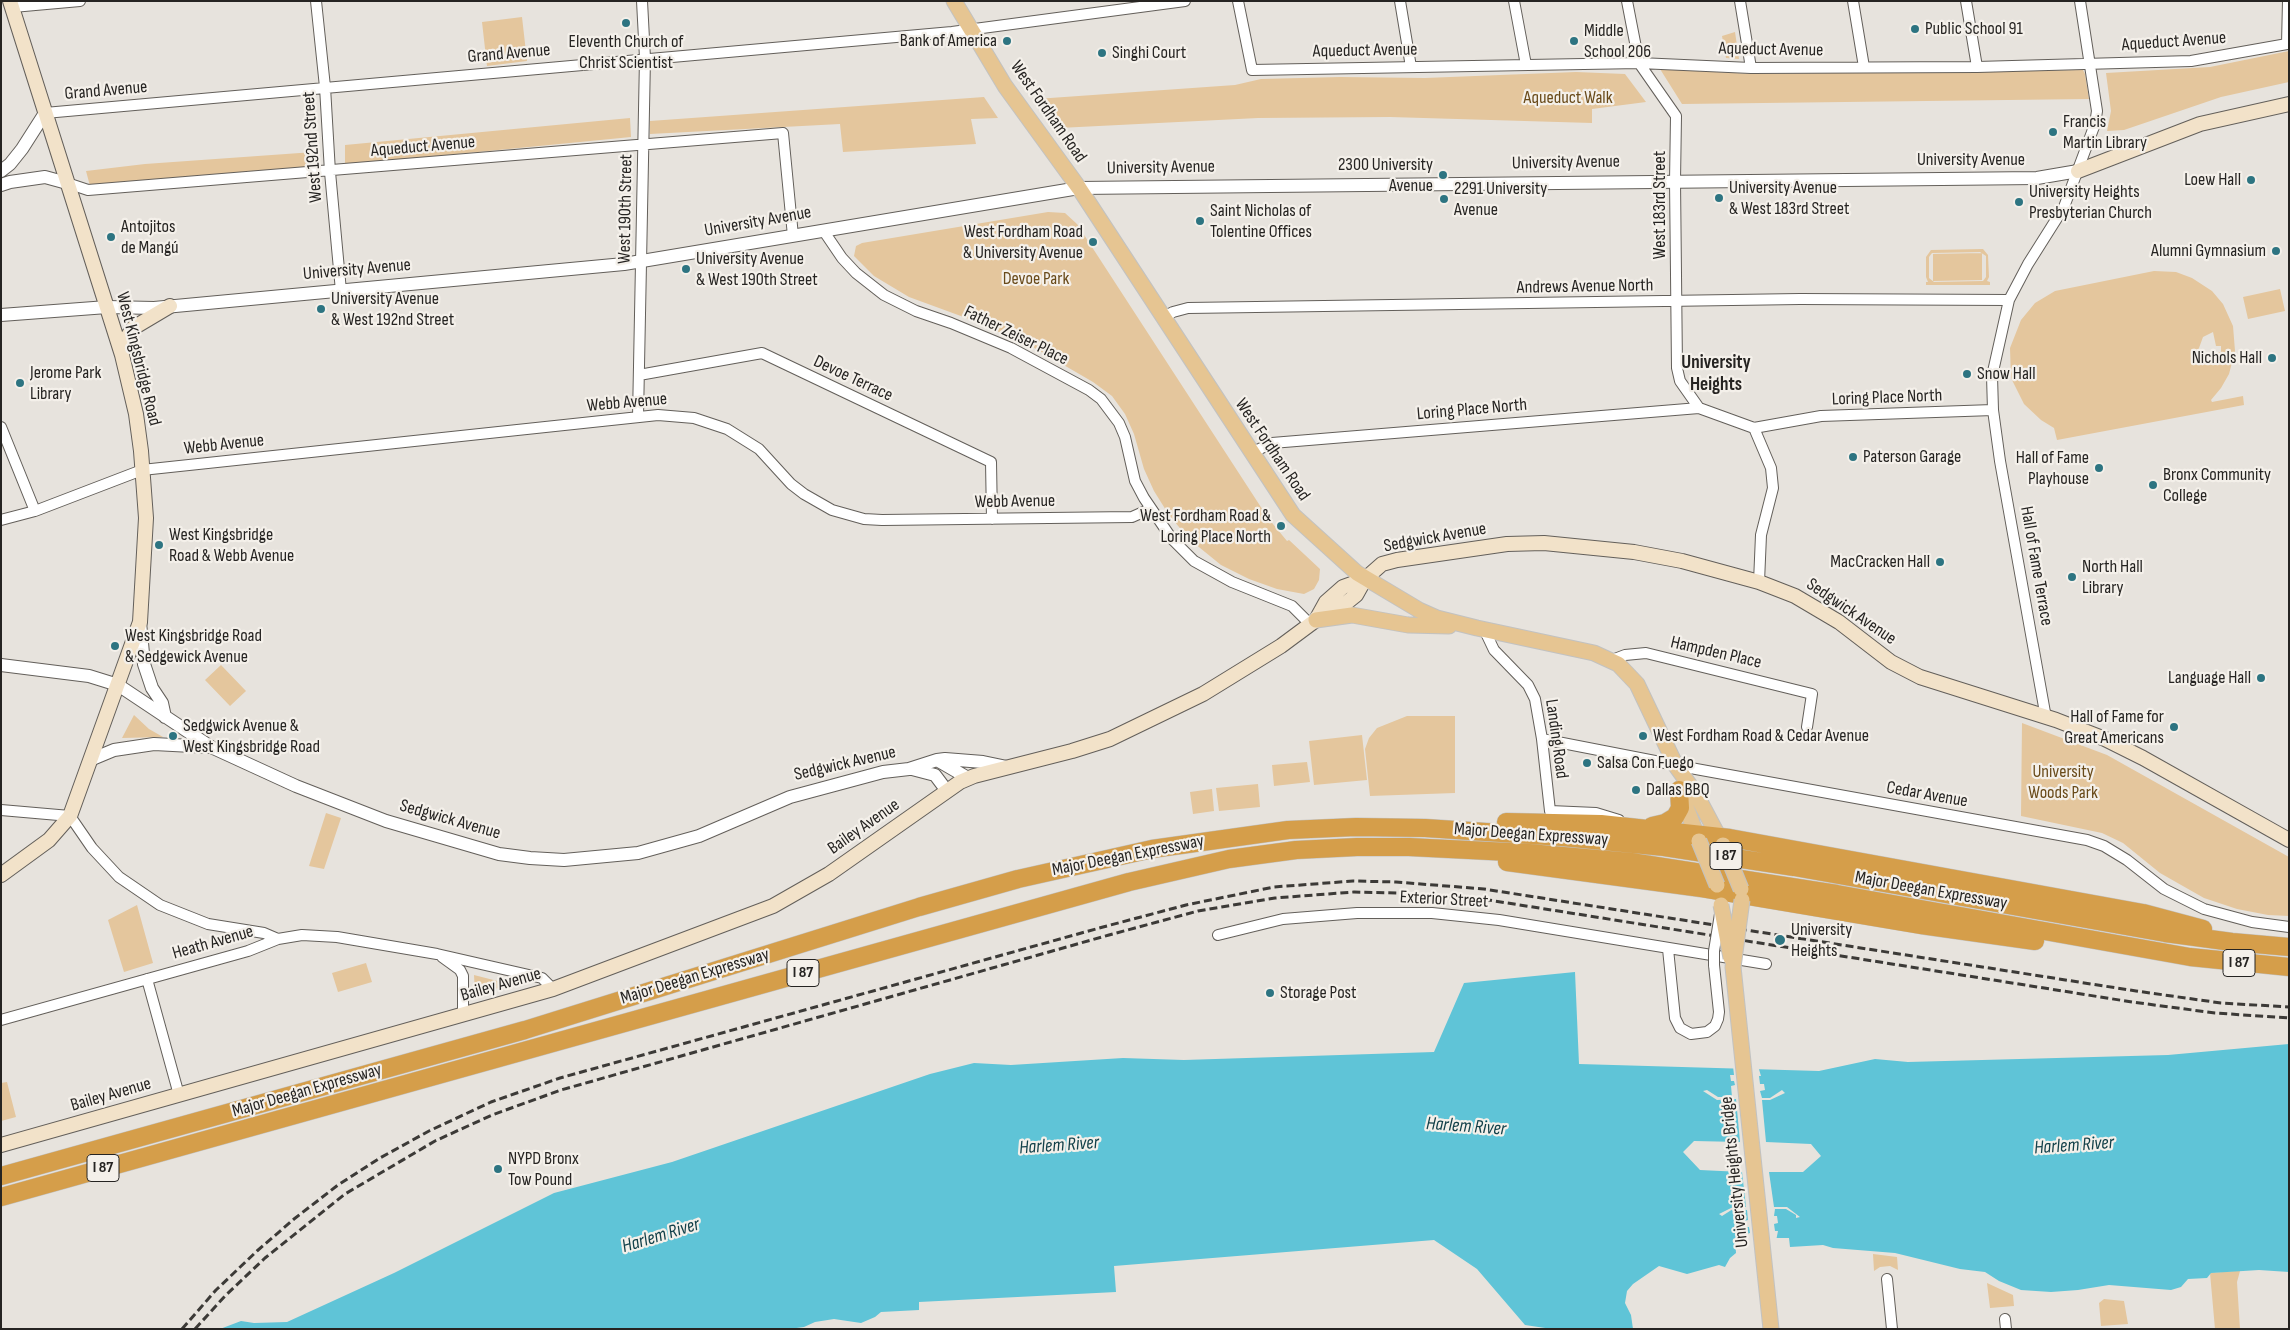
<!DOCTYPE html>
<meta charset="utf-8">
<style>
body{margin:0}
#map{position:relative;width:2290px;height:1330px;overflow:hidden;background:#e7e3dd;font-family:"Sofia Sans Condensed",sans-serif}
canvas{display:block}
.frame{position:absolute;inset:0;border:2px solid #262422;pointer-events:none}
</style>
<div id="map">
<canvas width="2290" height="1330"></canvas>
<div class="frame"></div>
</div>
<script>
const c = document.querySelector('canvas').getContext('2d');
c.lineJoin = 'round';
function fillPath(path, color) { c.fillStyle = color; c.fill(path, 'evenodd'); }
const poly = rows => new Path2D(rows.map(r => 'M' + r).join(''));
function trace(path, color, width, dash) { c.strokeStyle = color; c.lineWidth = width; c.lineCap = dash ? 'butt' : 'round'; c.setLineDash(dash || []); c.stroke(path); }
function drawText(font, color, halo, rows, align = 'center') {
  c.font = font + ' "Sofia Sans Condensed",sans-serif'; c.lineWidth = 4.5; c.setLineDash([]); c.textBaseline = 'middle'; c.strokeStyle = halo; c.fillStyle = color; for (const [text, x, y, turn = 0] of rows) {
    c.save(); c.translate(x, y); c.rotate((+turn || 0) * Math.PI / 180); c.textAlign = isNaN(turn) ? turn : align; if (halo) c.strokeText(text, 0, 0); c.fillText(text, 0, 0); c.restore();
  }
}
const green = poly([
 [522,17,527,61,487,66,482,22],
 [1735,32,1739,59,1726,58,1722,36],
 [2289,51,2289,82,2221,97,2124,130,2107,131,2111,111,2106,73,2210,67],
 [1660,69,1753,74,2083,70,2085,74,2089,99,1682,104],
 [1576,72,1625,74,1646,102,1592,109,1592,123,1390,117,1258,118,1059,128,1036,99,1235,85,1261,79,1340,77,1425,78],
 [984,97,998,118,971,119,976,144,843,152,840,124,650,134,650,121],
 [630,118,631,137,345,165,345,145],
 [314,152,316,168,90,186,86,171,145,164],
 [1048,212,1065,213,1077,224,1268,518,1287,541,1289,540,1320,569,1319,580,1314,589,1304,594,1277,589,1249,579,1221,565,1189,539,1169,515,1154,491,1144,469,1134,434,1125,414,1112,396,1093,382,1031,346,969,319,909,297,874,276,854,256,856,246,862,243],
 [1983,249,1988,255,1989,277,1987,281,1990,282,1990,285,1926,285,1926,282,1928,282,1926,277,1926,257,1931,250],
 [1980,252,1986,256,1986,277,1983,281,1934,282,1929,278,1929,257,1932,253],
 [1982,253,1982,280,1933,281,1933,254],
 [2154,271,2176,272,2192,278,2212,291,2223,304,2233,326,2235,351,2229,374,2221,388,2211,400,2212,402,2243,396,2244,405,2057,440,2054,428,2041,420,2024,404,2011,378,2010,348,2021,320,2035,303,2055,291],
 [2213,332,2216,346,2221,346,2221,352,2216,353,2215,364,2212,365,2202,359,2199,348,2203,337],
 [2280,289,2285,311,2248,319,2243,297],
 [221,665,246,691,230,706,205,680],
 [134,715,149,729,163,737,122,738],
 [1407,716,1455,716,1455,793,1370,796,1365,749,1369,738,1377,728],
 [2022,723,2107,755,2289,857,2289,916,2268,915,2237,909,2204,898,2160,873,2123,843,2102,833,2021,816],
 [1362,735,1367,780,1314,785,1309,741],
 [1307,762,1310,782,1274,786,1272,765],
 [1258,784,1260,807,1219,811,1216,788],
 [1212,789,1214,811,1193,814,1190,792],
 [326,813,341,818,324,869,309,866],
 [137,905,153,963,124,972,108,920],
 [366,963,372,982,338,992,332,973],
 [474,975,513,985,475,993],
 [7,1082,16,1117,1,1121,1,1083],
 [1873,1254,1897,1257,1898,1270,1890,1266,1880,1267,1874,1271],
 [2235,1271,2240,1271,2237,1282,2240,1329,2215,1329,2210,1273],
 [1987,1283,2013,1295,2014,1306,1990,1308],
 [2104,1299,2124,1301,2128,1324,2101,1326,2099,1303]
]);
const water = poly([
 [1575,972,1579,1064,1819,1071,1875,1059,1908,1062,2168,1055,2289,1044,2289,1272,2259,1270,2211,1273,2207,1278,2188,1279,2181,1287,2171,1290,2109,1285,2078,1290,2051,1292,2021,1290,1999,1281,1985,1272,1960,1269,1895,1253,1833,1248,1823,1245,1790,1247,1789,1238,1735,1238,1736,1253,1730,1258,1725,1267,1719,1265,1687,1274,1659,1266,1633,1284,1627,1291,1625,1303,1631,1315,1633,1329,1552,1329,1525,1325,1477,1269,1434,1240,1114,1266,1116,1292,919,1302,919,1310,881,1312,875,1317,861,1323,834,1319,815,1322,804,1327,789,1329,220,1329,241,1321,254,1323,287,1322,394,1273,554,1193,672,1162,930,1074,974,1063,1011,1065,1123,1058,1184,1060,1434,1052,1464,983]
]);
const pier = poly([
 [1733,1066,1758,1066,1761,1076,1759,1076,1760,1084,1764,1084,1765,1090,1760,1091,1762,1098,1770,1098,1782,1090,1785,1093,1770,1100,1762,1100,1766,1142,1811,1144,1821,1156,1803,1172,1769,1172,1774,1207,1787,1207,1800,1217,1796,1218,1796,1215,1786,1209,1775,1209,1774,1216,1777,1216,1778,1223,1774,1224,1775,1231,1778,1231,1776,1241,1747,1240,1746,1234,1750,1233,1749,1227,1745,1227,1744,1221,1748,1220,1747,1210,1733,1209,1722,1216,1719,1214,1733,1207,1746,1207,1742,1172,1700,1170,1683,1152,1694,1141,1740,1142,1736,1099,1717,1100,1703,1091,1707,1090,1718,1097,1732,1097,1731,1086,1735,1085,1734,1081,1731,1081,1730,1075,1734,1075]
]);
const minor = poly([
 [316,1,325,87,330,172,341,291],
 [1238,1,1252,70,1639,63,1751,68,1977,67,2191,61,2287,44,2288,1],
 [1400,1,1411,67],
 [1514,1,1526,65],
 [1627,1,1639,63,1676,116,1675,181,1677,368,1680,381,1699,408,1754,428,1771,468,1773,488,1761,535,1759,582],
 [1740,1,1751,68],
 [1853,1,1864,67],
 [1966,1,1977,67],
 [13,7,80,1],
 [45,113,952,32,1185,1],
 [67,183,88,190,783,133,793,236],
 [823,230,842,258,856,273,884,295,916,311,951,323,1011,348,1089,390,1101,399,1119,423,1125,437,1135,481,1144,498,1172,539,1194,561,1232,582,1292,606,1310,624],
 [1162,318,1173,312,1188,308,1800,299,2009,300],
 [639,375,762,353,991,462,992,519],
 [638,417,645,58,642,1],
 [1,427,35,511],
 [1754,428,1821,416,1993,410],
 [1251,453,1272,443,1699,408],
 [1,520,35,511,142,470,658,415,694,418,727,429,759,449,791,484,804,494,832,510,864,519,882,520,1132,517,1150,509],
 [1484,629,1494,650,1528,685,1535,699,1542,739,1550,811,1596,813,1619,820],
 [1612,660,1625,655,1646,653,1812,694,1807,727],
 [2046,718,2000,461,1993,410,1992,376,2009,300,2028,264,2064,207,2095,124,2097,111,2080,1],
 [1542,739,1696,769,2087,840,2104,846,2127,860,2164,889,2204,909,2252,922,2289,927],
 [1,810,70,816,92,848,119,877,160,905,208,924,264,933,278,939],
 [1218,935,1283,919,1357,913,1432,913,1499,920,1766,964],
 [1668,949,1675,1018,1680,1028,1691,1034,1707,1032,1715,1026,1718,1019,1719,1012,1714,965],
 [442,957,460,970,463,976,463,1016],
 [147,979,179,1095],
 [1,1020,248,951,278,939,302,935,337,937,437,954,542,978,553,989],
 [1887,1279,1892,1329],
 [2005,1319,2006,1329]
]);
const tertiary = poly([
 [1,171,10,164,22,149,45,113],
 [1,185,10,182,45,177,67,183],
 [1,315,107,307,154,308,624,264,1079,188,2037,178,2078,171],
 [140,622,144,664,152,688,162,703,165,717],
 [1,665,89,676,118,685,211,747,296,786,386,821,499,854,530,858,564,860,638,853,699,836,790,797,883,772,909,769,937,760,945,759,983,762,1007,767],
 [90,760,114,750,154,744,211,747],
 [937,760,968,778],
 [912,769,935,775,947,791]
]);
const secondary = poly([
 [2078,171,2200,124,2289,104],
 [122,354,125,341,133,328,170,306],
 [1316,620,1326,602,1343,587,1365,579],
 [1,875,49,840,70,816,140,622,146,518,141,451,136,414,122,355,10,1],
 [1,1145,553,989,773,906,829,874,960,782,974,776,1072,751,1110,739,1203,694,1281,646,1316,620,1336,611,1356,595,1365,579,1382,564,1397,560,1507,544,1544,543,1634,552,1682,561,1759,582,1795,596,1839,622,1891,662,1920,677,2056,720,2105,739,2143,758,2289,840]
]);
const primary = poly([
 [954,1,1005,86,1079,188,1293,515,1357,573,1419,610,1437,618,1477,628,1594,653,1618,664,1637,684,1676,766,1696,794,1723,845],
 [1316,620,1352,615,1408,625,1449,626],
 [1681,794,1699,841],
 [1733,967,1771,1329]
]);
const motorway = poly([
 [1506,822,1601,824,1730,838,2143,913,2203,929],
 [1652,826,1665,823,1675,817,1680,808,1679,790],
 [1507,862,1701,888,1921,925,2035,941],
 [1,1176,525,1030,919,907,1018,879,1152,849,1288,830,1356,827,1425,828,1562,837,1664,847,1794,867,2165,933,2232,942,2289,947],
 [1,1197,1129,882,1229,859,1296,850,1357,847,1409,847,1529,853,1631,862,1837,894,2190,957,2289,967]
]);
const rail = poly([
 [182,1329,216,1290,257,1251,294,1219,338,1185,380,1158,429,1131,491,1102,560,1078,1103,927,1186,905,1274,887,1353,881,1396,882,1484,889,2136,991,2221,1003,2289,1007],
 [195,1329,225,1296,265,1258,345,1194,435,1141,492,1115,561,1090,1109,935,1198,911,1275,898,1354,892,1401,893,1482,899,2132,1002,2215,1013,2289,1018]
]);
const minorBridge = poly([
 [1714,965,1714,951,1720,914]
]);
const primaryBridge = poly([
 [1699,841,1717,885],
 [1723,845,1741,889],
 [1721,905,1731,958],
 [1733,967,1742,900]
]);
const markers = [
 [626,23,5,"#2d7481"],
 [1915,29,5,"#2d7481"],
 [1007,41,5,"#2d7481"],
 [1574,41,5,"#2d7481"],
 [1102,53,5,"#2d7481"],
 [2053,132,5,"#2d7481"],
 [1443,175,5,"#2d7481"],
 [2251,180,5,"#2d7481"],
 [1719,198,5,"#2d7481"],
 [1444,199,5,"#2d7481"],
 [2019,202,5,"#2d7481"],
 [1200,221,5,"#2d7481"],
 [111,237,5,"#2d7481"],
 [1093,242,5,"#2d7481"],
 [2276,251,5,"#2d7481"],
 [686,269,5,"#2d7481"],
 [321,309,5,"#2d7481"],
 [2272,358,5,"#2d7481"],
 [1967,374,5,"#2d7481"],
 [20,383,5,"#2d7481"],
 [1853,457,5,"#2d7481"],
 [2099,468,5,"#2d7481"],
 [2153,485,5,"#2d7481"],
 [1281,526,5,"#2d7481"],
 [159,545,5,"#2d7481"],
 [1940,562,5,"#2d7481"],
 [2072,577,5,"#2d7481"],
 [115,646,5,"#2d7481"],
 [2261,678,5,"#2d7481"],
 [2174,727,5,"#2d7481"],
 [173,736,5,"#2d7481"],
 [1643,736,5,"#2d7481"],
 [1587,763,5,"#2d7481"],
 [1636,790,5,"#2d7481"],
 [1780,940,6,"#2d7481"],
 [1270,993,5,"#2d7481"],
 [498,1169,5,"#2d7481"]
];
const shields = [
 [1726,856,32],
 [2239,963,32],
 [803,973,32],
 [103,1168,32]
];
const shieldNames = [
 ["I 87",1726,856],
 ["I 87",2239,963],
 ["I 87",803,973],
 ["I 87",103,1168]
];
const poiNames = [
 ["Public School 91",1925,29],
 ["Middle",1584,31],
 ["School 206",1584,52],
 ["Bank of America",997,41,"right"],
 ["Eleventh Church of",626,42,"center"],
 ["Christ Scientist",626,63,"center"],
 ["Singhi Court",1112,53],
 ["Francis",2063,122],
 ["Martin Library",2063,143],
 ["2300 University",1433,165,"right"],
 ["Avenue",1433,186,"right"],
 ["Loew Hall",2241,180,"right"],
 ["University Avenue",1729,188],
 ["& West 183rd Street",1729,209],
 ["2291 University",1454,189],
 ["Avenue",1454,210],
 ["University Heights",2029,192],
 ["Presbyterian Church",2029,213],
 ["Saint Nicholas of",1210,211],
 ["Tolentine Offices",1210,232],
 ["Antojitos",121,227],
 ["de Mangú",121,248],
 ["West Fordham Road",1083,232,"right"],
 ["& University Avenue",1083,253,"right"],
 ["Alumni Gymnasium",2266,251,"right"],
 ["University Avenue",696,259],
 ["& West 190th Street",696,280],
 ["University Avenue",331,299],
 ["& West 192nd Street",331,320],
 ["Nichols Hall",2262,358,"right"],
 ["Jerome Park",30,373],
 ["Library",30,394],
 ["Snow Hall",1977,374],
 ["Paterson Garage",1863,457],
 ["Hall of Fame",2089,458,"right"],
 ["Playhouse",2089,479,"right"],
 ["Bronx Community",2163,475],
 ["College",2163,496],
 ["West Fordham Road &",1271,516,"right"],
 ["Loring Place North",1271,537,"right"],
 ["West Kingsbridge",169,535],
 ["Road & Webb Avenue",169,556],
 ["MacCracken Hall",1930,562,"right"],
 ["North Hall",2082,567],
 ["Library",2082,588],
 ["West Kingsbridge Road",125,636],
 ["& Sedgewick Avenue",125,657],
 ["Language Hall",2251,678,"right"],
 ["Hall of Fame for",2164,717,"right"],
 ["Great Americans",2164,738,"right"],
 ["Sedgwick Avenue &",183,726],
 ["West Kingsbridge Road",183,747],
 ["West Fordham Road & Cedar Avenue",1653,736],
 ["Salsa Con Fuego",1597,763],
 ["Dallas BBQ",1646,790],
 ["University",1791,930],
 ["Heights",1791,951],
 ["Storage Post",1280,993],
 ["NYPD Bronx",508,1159],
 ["Tow Pound",508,1180]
];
const streetNames = [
 ["Aqueduct Avenue",2174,42,-4],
 ["Aqueduct Avenue",1771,50,1],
 ["Aqueduct Avenue",1365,51,-1],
 ["Grand Avenue",509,54,-5],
 ["Grand Avenue",106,91,-5],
 ["West Fordham Road",1048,112,55],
 ["West 192nd Street",313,147,-94],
 ["Aqueduct Avenue",423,147,-5],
 ["University Avenue",1971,160],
 ["University Avenue",1566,163,-1],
 ["University Avenue",1161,168,-1],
 ["West 183rd Street",1660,205,-90],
 ["West 190th Street",626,209,-89],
 ["University Avenue",758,222,-10],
 ["University Avenue",357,270,-5],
 ["Andrews Avenue North",1585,287,-1],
 ["Father Zeiser Place",1016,336,26],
 ["West Kingsbridge Road",138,359,76],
 ["Devoe Terrace",853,379,25],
 ["Loring Place North",1887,398,-2],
 ["Webb Avenue",627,403,-5],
 ["Loring Place North",1472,410,-5],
 ["Webb Avenue",224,445,-6],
 ["West Fordham Road",1272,450,56],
 ["Webb Avenue",1015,502,-1],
 ["Sedgwick Avenue",1435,538,-10],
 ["Hall of Fame Terrace",2036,566,80],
 ["Sedgwick Avenue",1851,612,34],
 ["Hampden Place",1716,653,13],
 ["Landing Road",1556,739,82],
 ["Sedgwick Avenue",845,764,-13],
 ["Cedar Avenue",1927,795,10],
 ["Sedgwick Avenue",450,820,16],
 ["Bailey Avenue",864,827,-35],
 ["Major Deegan Expressway",1531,835,4],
 ["Major Deegan Expressway",1128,856,-11],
 ["Major Deegan Expressway",1931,891,10],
 ["Exterior Street",1444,900,3],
 ["Heath Avenue",213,943,-16],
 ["Major Deegan Expressway",695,977,-17],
 ["Bailey Avenue",501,985,-16],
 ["Major Deegan Expressway",307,1091,-16],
 ["Bailey Avenue",111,1095,-16],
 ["University Heights Bridge",1735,1172,-96]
];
const parkNames = [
 ["Aqueduct Walk",1568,98],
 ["Devoe Park",1036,279],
 ["University",2063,772],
 ["Woods Park",2063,793]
];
const neighbourhoodNames = [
 ["University",1716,363],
 ["Heights",1716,385]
];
const waterNames = [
 ["Harlem River",1466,1127,4],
 ["Harlem River",1059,1146,-4],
 ["Harlem River",2074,1146,-4],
 ["Harlem River",661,1236,-17]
];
fillPath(green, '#e4c69d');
fillPath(water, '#5fc4d7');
fillPath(pier, '#e7e3dd');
trace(minor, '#635f5a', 12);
trace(tertiary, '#635f5a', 14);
trace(secondary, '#635f5a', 16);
trace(primary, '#c2c2c1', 17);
trace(motorway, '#c2c2c1', 19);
trace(minor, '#fff', 10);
trace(tertiary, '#fff', 12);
trace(secondary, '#f2e2c9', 14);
trace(primary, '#e6c592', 15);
trace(motorway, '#d59e4a', 18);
trace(rail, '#3c3a37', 3, [8, 4]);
trace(minorBridge, '#635f5a', 12, []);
trace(primaryBridge, '#c2c2c1', 17, []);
trace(minorBridge, '#fff', 10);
trace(primaryBridge, '#e6c592', 15);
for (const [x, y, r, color] of markers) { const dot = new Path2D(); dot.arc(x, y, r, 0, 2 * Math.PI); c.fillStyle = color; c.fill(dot); trace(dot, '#f4f0ea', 2); }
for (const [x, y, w] of shields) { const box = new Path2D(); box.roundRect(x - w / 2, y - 13.5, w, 27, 4); c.fillStyle = '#f4f0ea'; c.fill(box); trace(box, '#262422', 1); }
drawText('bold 16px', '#262422', null, shieldNames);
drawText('18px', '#262422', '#f4f0ea', poiNames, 'left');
drawText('18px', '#262422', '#f4f0ea', streetNames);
drawText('18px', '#694a19', '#f4f0ea', parkNames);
drawText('bold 19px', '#262422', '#f4f0ea', neighbourhoodNames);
drawText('italic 19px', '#124049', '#f4f0ea', waterNames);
</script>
